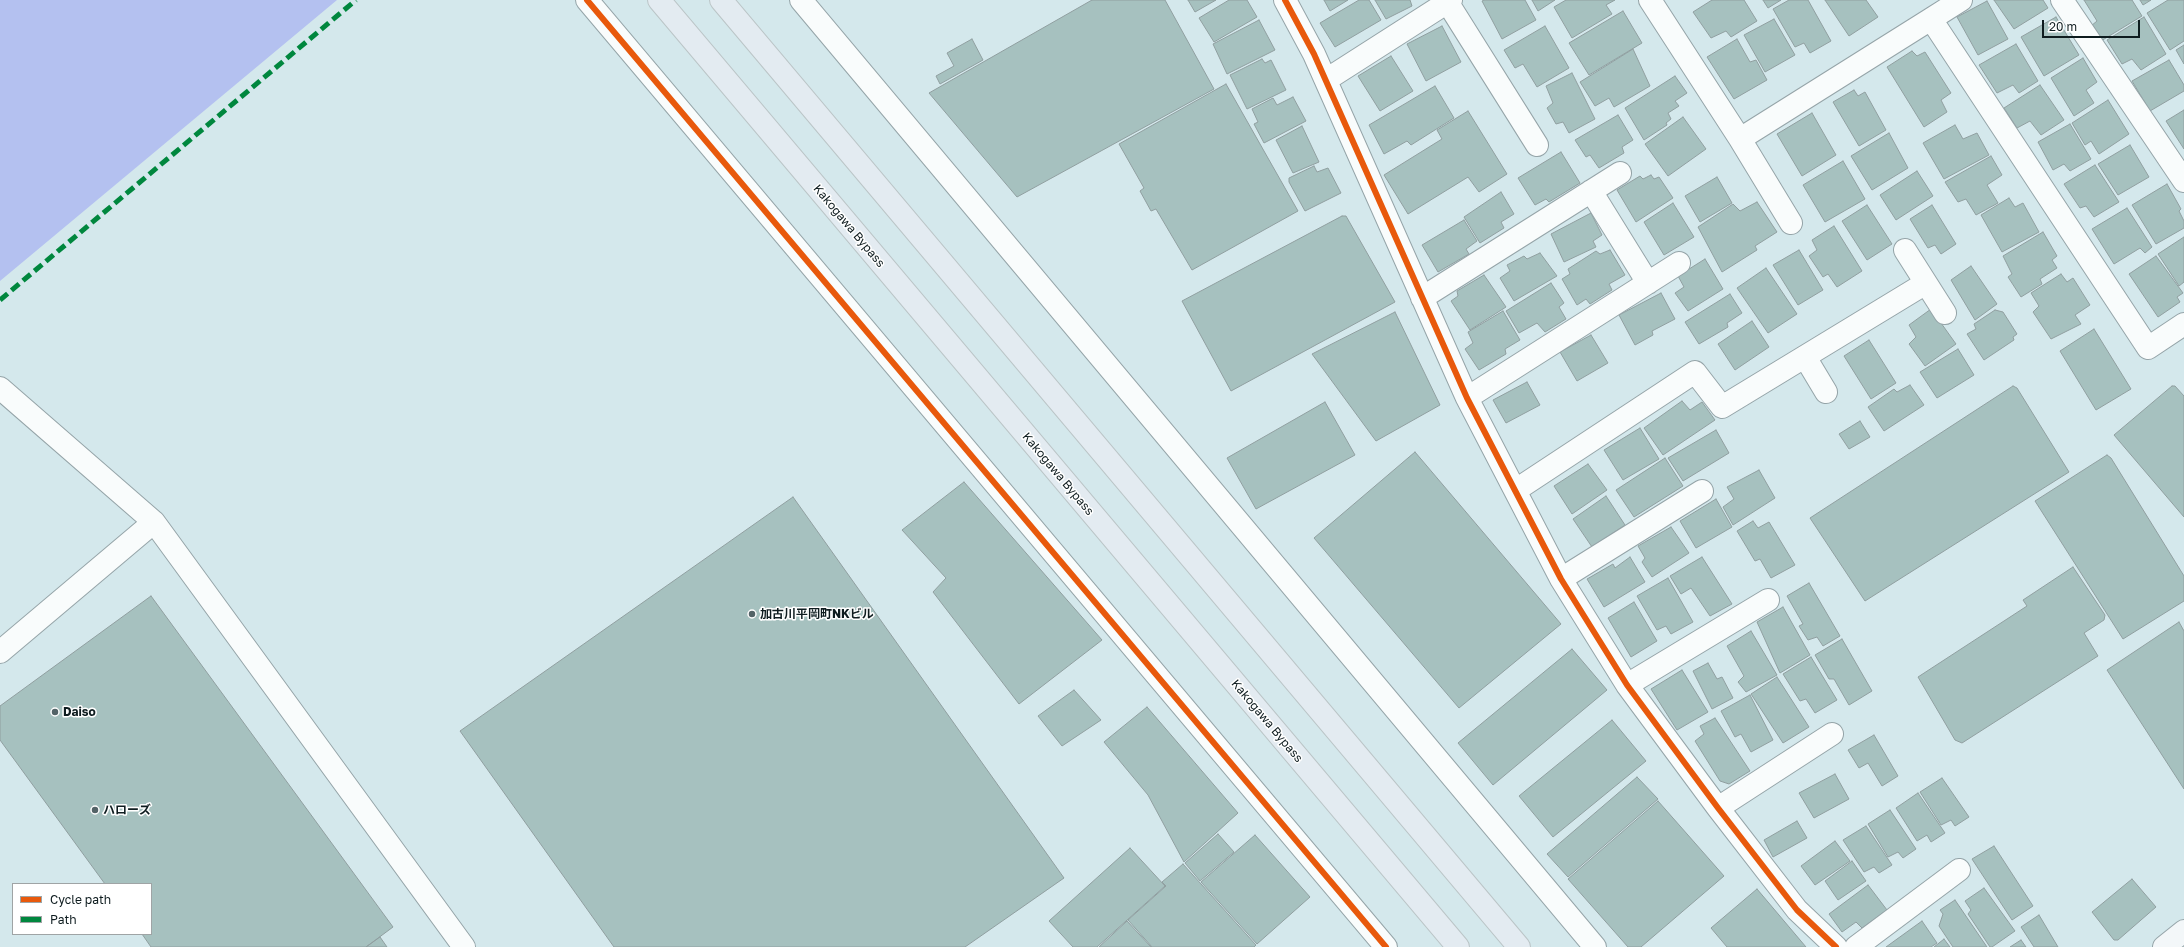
<!DOCTYPE html>
<meta charset="utf-8">
<style>
body{margin:0}
#map{position:relative;width:2184px;height:947px;overflow:hidden;background:#d4e8ec;font-family:"Golos Text",sans-serif}
canvas{display:block}
.legend{position:absolute;left:12px;top:883px;width:140px;height:52px;box-sizing:border-box;background:#fff;border:1px solid #9fa4a5;margin:0;padding:5px 7px;list-style:none;font-size:12px;color:#0e1c1f}
.legend li{display:flex;align-items:center;gap:8px;height:20px}
.legend b{width:20px;border:1px solid #9fa4a5}
.scale{position:absolute;left:2042px;top:20px;width:98px;height:18px;box-sizing:border-box;border:2px solid #0e1c1f;border-top:0;padding-left:5px;font-size:12px;line-height:14px;white-space:nowrap;color:#0e1c1f;-webkit-text-stroke:3px #fff;paint-order:stroke}
</style>
<div id="map">
<canvas width="2184" height="947"></canvas>
<ul class="legend">
<li><b style="height:5px;background:#e8590c"></b>Cycle path</li>
<li><b style="height:5px;background:#00873e"></b>Path</li>
</ul>
<div class="scale">20 m</div>
</div>
<script>
const c = document.querySelector('canvas').getContext('2d');
c.lineJoin = 'round';
function fillPath(path, color) { c.fillStyle = color; c.fill(path, 'evenodd'); }
const poly = rows => new Path2D(rows.map(r => 'M' + r).join(''));
function trace(path, color, width, dash) { c.strokeStyle = color; c.lineWidth = width; c.lineCap = dash ? 'butt' : 'round'; c.setLineDash(dash || []); c.stroke(path); }
function drawText(font, color, halo, rows, align = 'center') {
  c.font = font + ' "Golos Text","Noto Sans JP",sans-serif'; c.lineWidth = 3; c.setLineDash([]); c.textBaseline = 'middle'; c.strokeStyle = halo; c.fillStyle = color; for (const [text, x, y, turn = 0] of rows) {
    c.save(); c.translate(x, y); c.rotate((+turn || 0) * Math.PI / 180); c.textAlign = isNaN(turn) ? turn : align; if (halo) c.strokeText(text, 0, 0); c.fillText(text, 0, 0); c.restore();
  }
}
const water = poly([
 [0,0,337,0,0,281]
]);
const building = poly([
 [1092,0,1165,0,1214,89,1017,197,929,93,1092,0],
 [1188,0,1216,0,1195,12,1188,0],
 [1229,0,1247,0,1257,17,1214,42,1199,18,1229,0],
 [1324,0,1348,0,1330,11,1324,0],
 [1359,0,1369,0,1381,20,1335,47,1320,23,1359,0],
 [1375,0,1410,0,1412,6,1386,19,1375,0],
 [1484,0,1525,0,1536,20,1502,39,1482,1,1484,0],
 [1532,0,1555,0,1538,11,1532,0],
 [1566,0,1615,0,1606,5,1612,14,1572,38,1554,7,1566,0],
 [1712,0,1744,0,1757,21,1731,37,1726,31,1711,38,1693,12,1712,0],
 [1763,0,1781,0,1768,8,1763,0],
 [1789,0,1808,0,1831,41,1810,53,1804,43,1795,47,1773,9,1789,0],
 [1825,0,1866,0,1878,17,1849,36,1825,0],
 [1994,0,2043,0,2048,8,2014,29,1994,0],
 [2084,0,2132,0,2142,16,2101,41,2091,26,2097,21,2084,0],
 [2140,0,2151,0,2143,5,2140,0],
 [2168,0,2184,0,2184,41,2170,50,2147,13,2168,0],
 [1987,1,2008,39,1978,55,1957,17,1987,1],
 [1623,11,1642,43,1589,75,1569,43,1623,11],
 [2056,17,2079,55,2044,76,2021,37,2056,17],
 [2144,17,2166,54,2141,70,2132,59,2122,64,2107,40,2144,17],
 [1774,19,1795,55,1765,72,1744,35,1774,19],
 [1259,20,1275,50,1227,74,1213,44,1259,20],
 [1442,26,1461,62,1426,81,1407,44,1442,26],
 [1545,26,1569,68,1537,87,1523,64,1515,68,1504,50,1545,26],
 [972,39,983,60,940,84,936,76,954,66,947,53,972,39],
 [1737,39,1750,62,1756,60,1767,80,1734,99,1707,57,1737,39],
 [2016,44,2038,81,2019,93,2013,85,1997,93,1979,65,2016,44],
 [2184,45,2184,64,2176,50,2184,45],
 [1633,49,1650,86,1614,107,1609,98,1595,106,1580,82,1633,49],
 [1912,51,1917,56,1925,52,1951,93,1941,100,1947,112,1924,127,1887,67,1912,51],
 [1391,56,1413,91,1380,111,1358,76,1391,56],
 [2083,58,2097,82,2086,90,2094,103,2074,116,2051,78,2083,58],
 [1262,59,1265,63,1271,60,1286,90,1247,109,1230,75,1262,59],
 [2169,60,2184,85,2184,91,2150,111,2132,81,2169,60],
 [1572,73,1595,119,1569,133,1563,122,1556,124,1547,108,1553,103,1546,86,1572,73],
 [1675,76,1687,93,1675,101,1679,106,1668,113,1671,119,1666,123,1667,125,1644,140,1625,108,1675,76],
 [1226,84,1298,211,1192,270,1156,209,1151,211,1140,191,1144,188,1119,144,1226,84],
 [2040,85,2064,120,2041,135,2030,121,2017,128,2004,108,2040,85],
 [1435,86,1454,118,1411,145,1407,141,1384,154,1369,125,1435,86],
 [1854,90,1858,96,1865,92,1886,130,1859,146,1833,102,1854,90],
 [1293,97,1306,121,1264,143,1254,124,1258,122,1252,109,1273,98,1277,105,1293,97],
 [2108,100,2129,134,2099,154,2091,141,2085,145,2072,123,2108,100],
 [2184,110,2184,149,2166,121,2184,110],
 [1468,111,1507,174,1479,192,1468,177,1408,214,1384,175,1442,139,1437,130,1468,111],
 [1812,113,1836,155,1802,176,1777,134,1812,113],
 [1618,115,1633,140,1622,147,1624,153,1599,168,1590,155,1586,157,1575,140,1618,115],
 [1683,117,1706,149,1668,176,1645,144,1683,117],
 [2070,124,2091,159,2070,171,2064,164,2053,170,2038,142,2070,124],
 [1955,125,1963,139,1977,133,1989,155,1944,179,1923,143,1955,125],
 [1302,126,1319,162,1293,173,1276,140,1302,126],
 [1889,133,1908,168,1872,190,1851,156,1889,133],
 [2130,145,2149,177,2118,195,2098,164,2130,145],
 [1561,152,1580,183,1549,202,1546,199,1535,205,1518,178,1561,152],
 [1991,156,2002,175,1987,185,1998,203,1976,215,1966,199,1958,202,1945,182,1991,156],
 [1843,161,1865,199,1825,222,1803,185,1843,161],
 [2095,165,2119,202,2094,217,2086,206,2080,208,2064,184,2095,165],
 [1314,166,1317,172,1328,168,1341,193,1305,211,1289,182,1289,178,1314,166],
 [1917,171,1933,196,1896,220,1880,195,1917,171],
 [1651,175,1654,179,1659,177,1673,198,1636,222,1617,190,1640,176,1643,179,1651,175],
 [1717,177,1732,203,1700,222,1685,196,1717,177],
 [2167,184,2181,209,2179,211,2184,221,2184,228,2156,244,2132,205,2167,184],
 [1501,192,1514,214,1501,222,1504,228,1480,243,1464,217,1501,192],
 [2009,198,2015,207,2023,203,2039,232,2002,252,1981,215,2009,198],
 [1757,202,1777,232,1755,246,1757,250,1722,272,1698,227,1733,204,1740,211,1757,202],
 [1673,203,1694,237,1664,255,1644,222,1673,203],
 [1867,205,1892,244,1867,260,1842,221,1867,205],
 [1932,205,1956,244,1941,254,1935,245,1928,248,1910,219,1932,205],
 [2127,208,2152,247,2145,253,2140,248,2114,264,2092,229,2127,208],
 [1591,213,1602,235,1593,241,1596,247,1564,262,1551,234,1591,213],
 [1342,216,1346,216,1395,302,1231,391,1182,301,1342,216],
 [1464,220,1477,241,1466,249,1469,254,1438,272,1422,245,1464,220],
 [1834,226,1862,271,1837,287,1828,274,1823,277,1809,256,1817,250,1812,240,1834,226],
 [2043,232,2057,256,2052,260,2057,268,2040,279,2042,284,2021,297,2008,277,2012,274,2003,256,2043,232],
 [2184,237,2184,282,2179,286,2158,254,2184,237],
 [1610,250,1625,275,1609,284,1612,290,1590,304,1586,299,1577,305,1562,279,1570,274,1568,269,1596,251,1600,254,1610,250],
 [1799,250,1823,290,1798,305,1773,265,1799,250],
 [1540,253,1557,276,1514,301,1500,278,1510,271,1507,265,1524,256,1527,259,1540,253],
 [2156,256,2183,293,2177,297,2180,302,2158,317,2129,274,2156,256],
 [1705,259,1723,289,1688,311,1675,293,1684,287,1678,276,1705,259],
 [1971,266,1997,304,1975,320,1951,280,1971,266],
 [1766,268,1797,314,1768,333,1737,288,1766,268],
 [2061,274,2067,282,2073,278,2090,305,2075,315,2081,324,2051,339,2033,312,2039,306,2031,293,2061,274],
 [1484,275,1506,307,1470,330,1451,301,1458,296,1457,291,1484,275],
 [1551,283,1564,303,1559,307,1566,319,1545,332,1537,323,1519,333,1506,311,1551,283],
 [1661,293,1675,319,1652,331,1653,335,1635,345,1619,315,1661,293],
 [1730,294,1742,313,1727,323,1728,327,1699,344,1685,322,1730,294],
 [1931,309,1956,344,1925,366,1909,344,1916,337,1909,325,1931,309],
 [1995,310,2003,312,2017,334,2013,337,2014,340,1984,360,1967,334,1976,329,1974,324,1995,310],
 [1503,311,1520,340,1505,349,1506,354,1479,370,1465,349,1473,343,1468,332,1503,311],
 [1395,312,1440,405,1376,441,1312,354,1395,312],
 [1752,321,1769,347,1735,370,1718,344,1752,321],
 [2094,329,2131,389,2096,410,2060,351,2094,329],
 [1591,335,1608,363,1577,381,1560,352,1591,335],
 [1869,340,1896,383,1871,399,1844,356,1869,340],
 [1958,349,1974,375,1937,398,1920,372,1958,349],
 [1527,382,1540,405,1506,423,1493,400,1527,382],
 [1910,385,1924,405,1884,431,1868,407,1894,389,1897,392,1910,385],
 [2013,386,2017,388,2069,472,1865,601,1810,518,2013,386],
 [2172,386,2175,386,2184,396,2184,517,2114,435,2172,386],
 [1682,401,1690,410,1702,402,1715,420,1663,455,1644,428,1682,401],
 [1325,402,1355,455,1256,509,1227,458,1325,402],
 [1860,421,1870,437,1849,449,1839,434,1860,421],
 [1640,428,1659,459,1623,480,1604,450,1640,428],
 [1716,430,1729,453,1683,481,1668,458,1716,430],
 [1415,452,1561,624,1459,708,1314,538,1415,452],
 [2107,455,2111,458,2184,576,2184,601,2123,639,2035,501,2107,455],
 [1665,458,1683,486,1634,517,1616,490,1665,458],
 [1588,464,1607,490,1572,514,1554,486,1588,464],
 [1759,470,1775,498,1733,525,1723,507,1734,499,1727,487,1759,470],
 [964,482,1102,640,1019,704,933,592,946,578,902,530,964,482],
 [1606,496,1625,525,1592,547,1573,519,1606,496],
 [793,497,1064,878,965,947,614,947,460,731,793,497],
 [1716,499,1732,527,1696,548,1680,521,1716,499],
 [1753,521,1758,528,1769,522,1795,565,1771,578,1760,559,1755,561,1737,531,1753,521],
 [1671,527,1689,553,1652,577,1642,562,1645,558,1638,546,1671,527],
 [1630,557,1645,582,1604,607,1587,579,1613,564,1615,568,1630,557],
 [1702,557,1732,604,1710,616,1691,588,1681,594,1670,576,1702,557],
 [2073,567,2105,615,2104,620,2084,633,2098,656,1962,743,1955,740,1918,677,2027,606,2023,600,2073,567],
 [1668,578,1693,622,1671,634,1666,626,1657,630,1637,596,1668,578],
 [1809,583,1840,636,1823,646,1817,637,1808,640,1799,626,1803,624,1787,596,1809,583],
 [151,596,393,927,366,947,151,947,142,934,151,934,151,884,105,884,0,740,0,706,151,596],
 [1634,602,1657,641,1631,657,1608,618,1634,602],
 [1783,607,1810,655,1780,673,1757,622,1783,607],
 [2179,622,2184,631,2184,789,2107,670,2179,622],
 [1751,631,1777,675,1746,692,1738,682,1744,676,1727,646,1751,631],
 [1842,639,1872,691,1849,705,1834,679,1829,679,1815,655,1842,639],
 [1572,649,1607,690,1493,785,1458,743,1572,649],
 [1811,657,1837,700,1815,713,1806,699,1800,701,1783,674,1811,657],
 [1708,663,1717,679,1722,677,1733,698,1712,709,1693,671,1708,663],
 [1682,670,1708,712,1677,730,1651,689,1682,670],
 [1777,677,1809,727,1783,743,1751,694,1777,677],
 [1074,690,1101,720,1062,746,1038,716,1074,690],
 [1750,695,1773,740,1751,752,1741,734,1735,737,1721,711,1750,695],
 [1147,707,1238,813,1184,862,1148,795,1104,742,1147,707],
 [1715,718,1750,771,1729,784,1720,781,1695,741,1704,734,1700,726,1715,718],
 [1612,720,1646,761,1553,837,1519,796,1612,720],
 [1874,735,1898,776,1882,786,1868,763,1859,768,1848,750,1874,735],
 [1835,774,1849,799,1814,818,1799,793,1835,774],
 [1637,777,1658,799,1568,877,1547,854,1637,777],
 [1942,778,1969,817,1955,826,1951,820,1941,825,1920,792,1942,778],
 [1918,793,1945,833,1931,842,1927,835,1917,841,1896,808,1918,793],
 [1658,801,1724,876,1641,947,1628,947,1568,879,1658,801],
 [1890,810,1916,849,1903,858,1898,852,1888,857,1868,824,1890,810],
 [1797,821,1807,838,1773,857,1764,840,1797,821],
 [1866,826,1892,865,1879,873,1874,867,1864,872,1843,840,1866,826],
 [1218,834,1234,852,1200,881,1185,863,1218,834],
 [1255,835,1310,897,1257,944,1201,882,1255,835],
 [1835,841,1850,861,1815,885,1801,866,1835,841],
 [1994,846,2033,906,2012,920,1972,859,1994,846],
 [1130,848,1165,886,1097,947,1073,947,1049,921,1130,848],
 [1852,861,1866,881,1838,900,1825,881,1852,861],
 [1183,864,1256,945,1254,947,1152,947,1128,920,1166,886,1162,882,1183,864],
 [2132,879,2156,907,2118,940,2114,940,2092,912,2132,879],
 [1868,885,1887,910,1862,928,1856,922,1842,932,1829,914,1868,885],
 [1984,888,2015,931,1992,947,1990,947,1968,914,1971,910,1965,901,1984,888],
 [1757,889,1806,947,1727,947,1711,928,1757,889],
 [1955,900,1987,947,1953,947,1939,926,1943,914,1940,910,1955,900],
 [2039,915,2058,947,2034,947,2021,927,2039,915],
 [1127,921,1151,947,1099,947,1127,921],
 [1922,921,1937,943,1931,947,1886,947,1922,921],
 [380,937,387,947,366,947,380,937],
 [1944,939,1950,947,1934,947,1944,939],
 [2021,940,2026,947,2010,947,2021,940]
]);
const street = poly([
 [587,0,1386,947],
 [801,0,1595,947],
 [1285,0,1314,54,1467,398,1561,579,1627,685,1718,808,1797,910,1836,947],
 [1446,0,1537,145],
 [1650,0,1740,139,1931,19],
 [1961,0,1931,19,2148,348,2184,324],
 [2062,0,2184,181],
 [1326,80,1451,0],
 [1740,139,1791,223],
 [1591,191,1648,283],
 [1905,250,1945,313],
 [1422,298,1620,173],
 [1805,357,1826,392],
 [0,388,154,522,464,947],
 [1467,398,1679,263],
 [1516,490,1695,372,1722,407,1926,283],
 [1561,579,1702,491],
 [0,652,154,522],
 [1627,685,1768,600],
 [1718,808,1832,734],
 [1856,947,1959,870]
]);
const secondary = poly([
 [2164,947,2184,931]
]);
const highway = poly([
 [659,0,1458,947],
 [721,0,1519,947]
]);
const quiet = poly([
 [0,300,356,0]
]);
const cycleway = poly([
 [587,0,1386,947],
 [1285,0,1314,54,1467,398,1561,579,1627,685,1718,808,1797,910,1836,947]
]);
const markers = [
 [752,614,4,"#536367"],
 [55,712,4,"#536367"],
 [95,810,4,"#536367"]
];
const streetNames = [
 ["Kakogawa Bypass",849,226,50],
 ["Kakogawa Bypass",1058,474,50],
 ["Kakogawa Bypass",1267,721,50]
];
const poiNames = [
 ["加古川平岡町NKビル",760,614],
 ["Daiso",63,712],
 ["ハローズ",103,810]
];
fillPath(water, '#b4c1f0');
fillPath(building, '#a6c1bf');
trace(building, '#909fa0', 1);
trace(street, '#95a4a8', 24);
trace(secondary, '#95a4a8', 24);
trace(highway, '#bbc5c7', 24);
trace(street, '#f9fcfc', 22);
trace(secondary, '#f3f7f9', 22);
trace(highway, '#e3ebf1', 22);
trace(quiet, '#00873e', 5, [10, 5]);
trace(cycleway, '#e8590c', 6);
for (const [x, y, r, color] of markers) { const dot = new Path2D(); dot.arc(x, y, r, 0, 2 * Math.PI); c.fillStyle = color; c.fill(dot); trace(dot, '#fff', 1.5); }
drawText('12px', '#0e1c1f', '#fff', streetNames);
drawText('bold 12px', '#0e1c1f', '#fff', poiNames, 'left');
</script>
